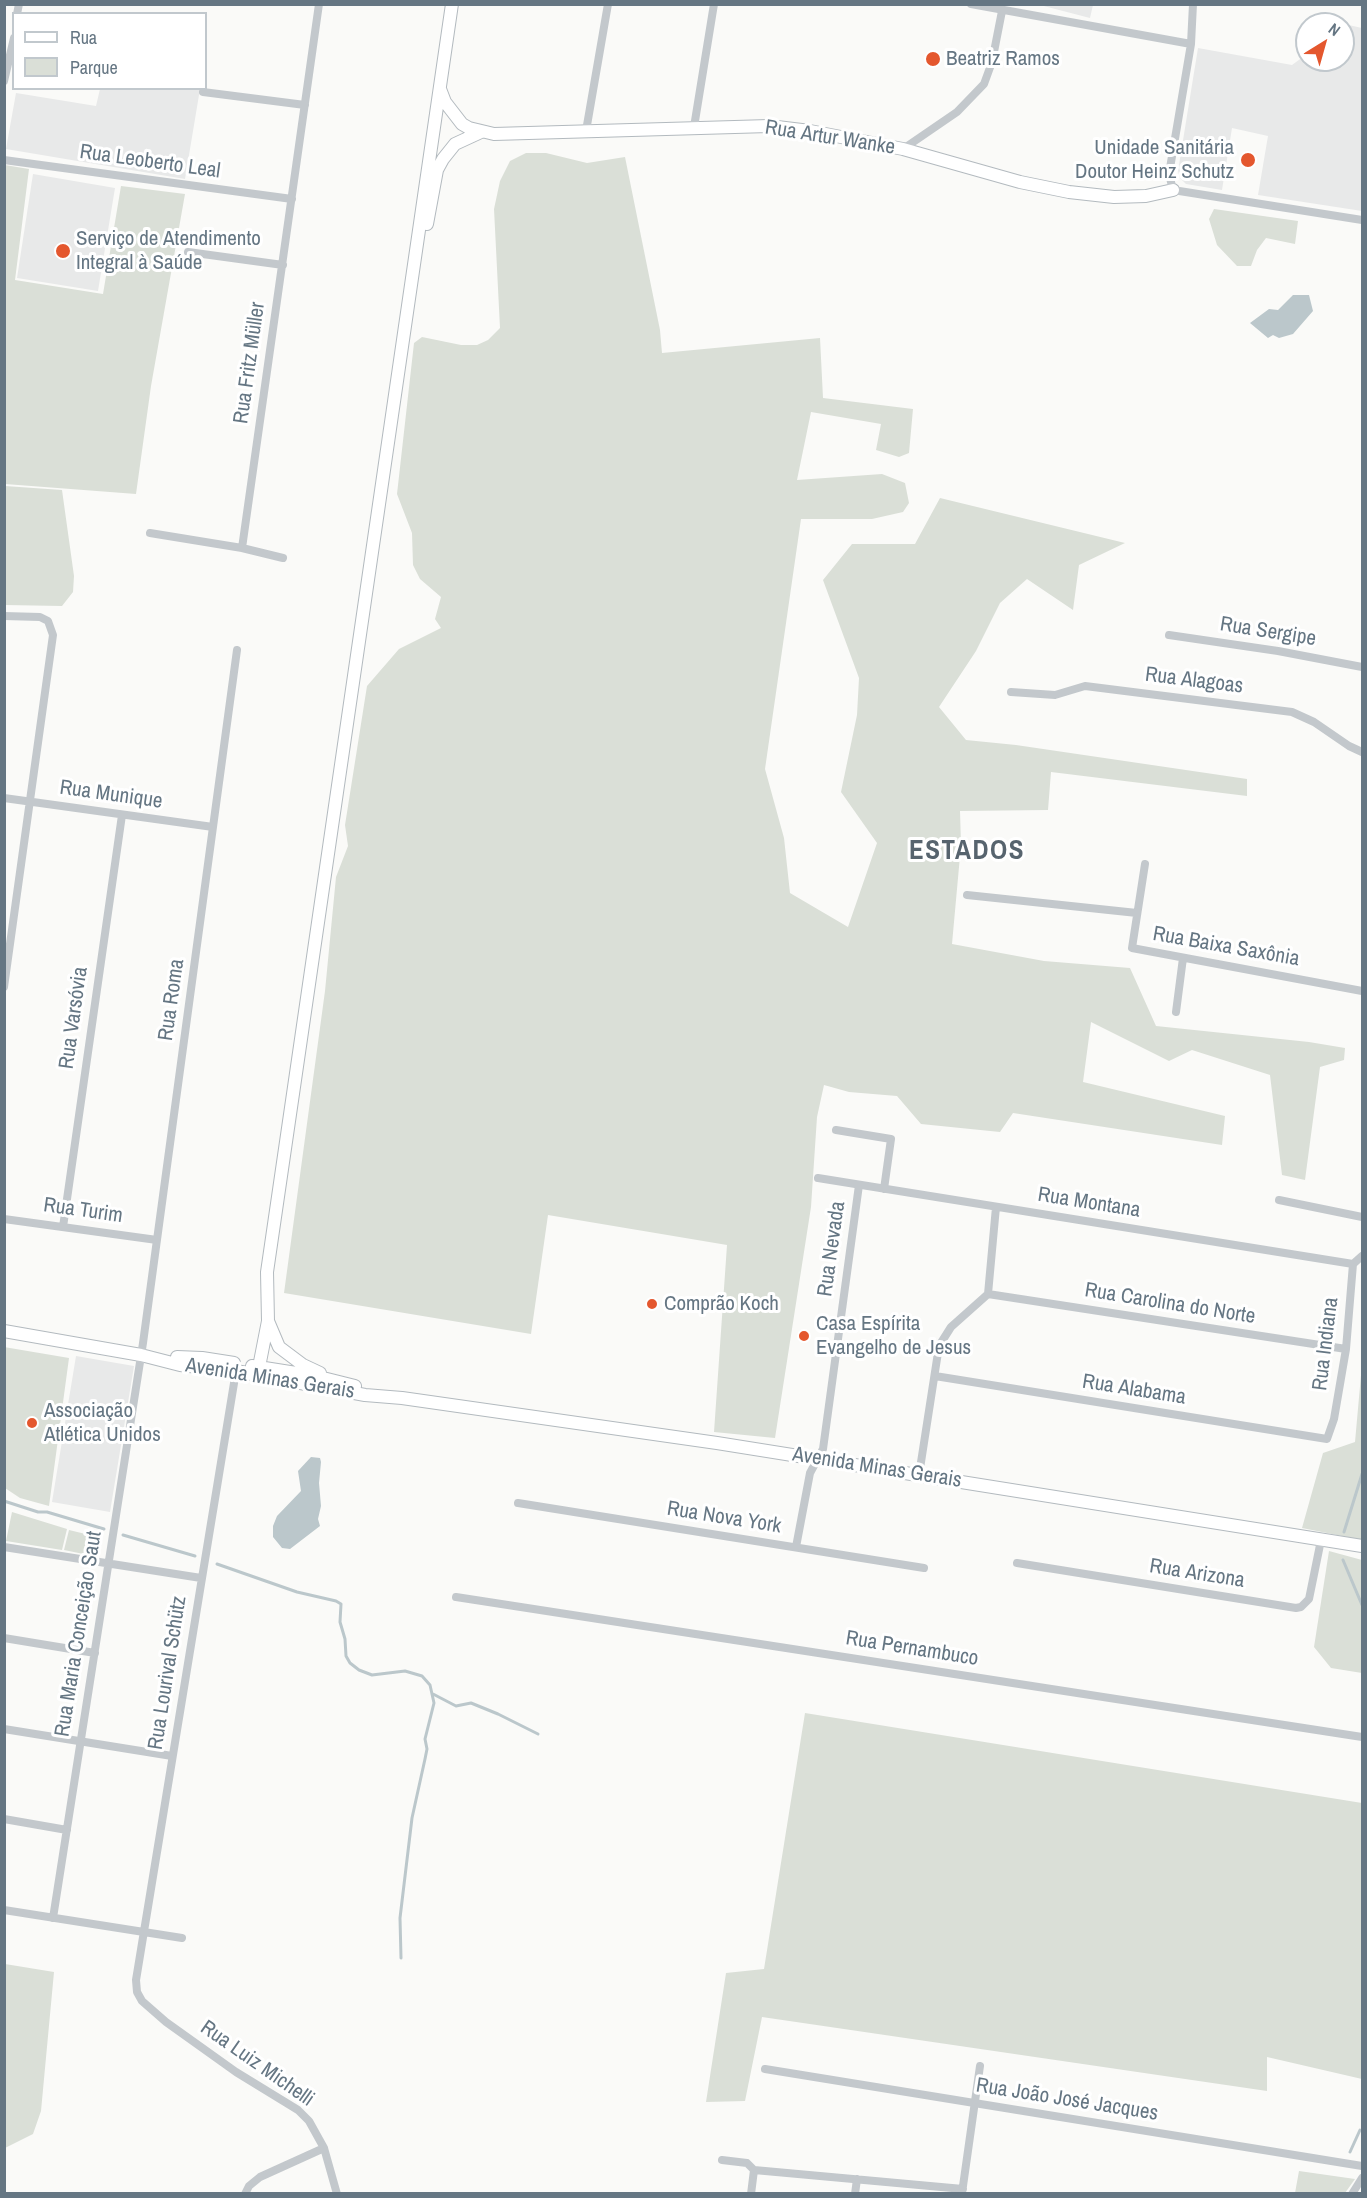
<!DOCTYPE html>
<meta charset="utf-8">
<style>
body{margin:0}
#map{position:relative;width:1367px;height:2198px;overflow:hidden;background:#fafaf8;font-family:"Archivo Narrow",sans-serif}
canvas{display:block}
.frame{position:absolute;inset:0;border:6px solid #657683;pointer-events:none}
.legend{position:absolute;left:12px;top:12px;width:195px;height:78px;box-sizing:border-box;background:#fff;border:2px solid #c1c8cd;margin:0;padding:8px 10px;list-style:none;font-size:18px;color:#657683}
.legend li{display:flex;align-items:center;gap:12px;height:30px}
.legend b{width:30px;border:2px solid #c1c8cd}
.north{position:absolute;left:1295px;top:12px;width:60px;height:60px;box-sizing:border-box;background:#fff;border:2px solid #c1c8cd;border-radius:50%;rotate:37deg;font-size:16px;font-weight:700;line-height:24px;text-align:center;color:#657683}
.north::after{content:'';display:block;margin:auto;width:21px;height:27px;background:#e4572e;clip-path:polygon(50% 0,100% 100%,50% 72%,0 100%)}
</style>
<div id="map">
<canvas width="1367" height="2198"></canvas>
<div class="frame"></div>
<ul class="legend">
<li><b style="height:8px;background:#fff"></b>Rua</li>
<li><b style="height:16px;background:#dadfd7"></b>Parque</li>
</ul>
<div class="north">N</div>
</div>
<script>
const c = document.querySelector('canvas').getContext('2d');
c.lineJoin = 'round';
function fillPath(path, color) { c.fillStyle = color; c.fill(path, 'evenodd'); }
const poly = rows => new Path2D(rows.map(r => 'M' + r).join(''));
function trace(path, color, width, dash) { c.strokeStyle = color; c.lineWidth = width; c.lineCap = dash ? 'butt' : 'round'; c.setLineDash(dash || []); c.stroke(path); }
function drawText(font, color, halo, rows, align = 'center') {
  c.font = font + ' "Archivo Narrow",sans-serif'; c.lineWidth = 6; c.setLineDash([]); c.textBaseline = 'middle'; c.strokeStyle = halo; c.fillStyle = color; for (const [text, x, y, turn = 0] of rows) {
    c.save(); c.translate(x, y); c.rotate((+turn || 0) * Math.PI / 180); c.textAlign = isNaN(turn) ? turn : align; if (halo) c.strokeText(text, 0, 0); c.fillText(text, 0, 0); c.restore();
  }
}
const built = poly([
 [1036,4,1093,4,1093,5,1090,18],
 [1344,24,1362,28,1362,211,1258,195,1268,136,1232,128,1222,190,1186,184,1180,178,1178,171,1198,48,1292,65,1307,54,1307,60,1343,60],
 [100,89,200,89,185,179,6,149,16,93,96,106],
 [33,174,115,188,98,291,17,278],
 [76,1356,134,1366,110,1512,52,1502]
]);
const green = poly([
 [526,153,546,153,587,163,625,157,660,330,662,353,820,338,823,398,913,409,909,453,899,457,876,450,881,424,811,412,797,480,882,474,905,483,909,503,903,512,872,519,801,519,765,769,784,838,790,893,848,927,877,843,841,792,857,715,859,678,823,580,852,544,915,544,940,498,1125,543,1079,565,1073,610,1027,579,1000,603,976,651,939,707,966,740,1016,745,1247,779,1247,796,1051,772,1048,810,960,811,961,845,952,944,1044,961,1130,968,1156,1026,1309,1042,1345,1048,1344,1060,1320,1067,1305,1180,1282,1175,1270,1075,1192,1050,1169,1061,1091,1022,1083,1082,1225,1116,1222,1145,1013,1113,1000,1132,921,1124,897,1096,849,1092,824,1085,817,1117,811,1207,775,1438,714,1432,727,1245,548,1215,531,1334,284,1293,325,991,336,877,348,846,345,825,367,686,399,649,441,628,435,619,441,597,420,579,413,565,412,533,397,494,414,343,422,337,461,345,477,345,488,340,500,328,494,209,500,181,510,161],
 [5,165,29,169,15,280,103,294,121,186,185,194,151,386,136,494,5,484],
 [1214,209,1298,221,1295,244,1266,238,1257,250,1251,266,1237,266,1217,245,1209,219],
 [5,486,62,490,74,576,73,592,62,606,5,605],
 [4,1347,69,1358,49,1506,20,1498,5,1488],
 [1362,1364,1362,1540,1302,1528,1323,1453,1355,1442],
 [12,1512,67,1529,62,1550,6,1541],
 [69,1530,102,1538,98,1557,64,1550],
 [1329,1551,1362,1560,1362,1673,1331,1668,1314,1647],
 [805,1713,1362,1803,1362,2079,1267,2057,1267,2091,762,2017,745,2101,706,2102,726,1973,764,1969],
 [5,1964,54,1972,41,2111,33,2134,5,2148],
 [1299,2171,1355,2179,1345,2193,1295,2193]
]);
const water = poly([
 [1293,295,1309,295,1313,311,1293,334,1279,338,1273,335,1268,338,1250,323,1269,309,1278,310],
 [311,1457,320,1458,321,1462,319,1483,321,1506,318,1519,320,1526,290,1549,282,1548,273,1537,273,1526,277,1516,301,1491,298,1471]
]);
const stream = poly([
 [4,1501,38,1512,47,1512,104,1529],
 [1344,1532,1362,1474],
 [123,1535,195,1556],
 [1343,1560,1362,1605],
 [217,1564,297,1592,336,1601,341,1604,340,1622,345,1639,346,1656,350,1663,359,1670,372,1675,405,1671,422,1676,430,1685,434,1703,425,1739,427,1749,425,1759,412,1818,400,1918,401,1958],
 [433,1694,456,1706,471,1703,498,1714,538,1734],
 [1350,2152,1360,2130]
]);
const street = poly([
 [971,4,1191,44],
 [1193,4,1191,44,1169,174,1173,190,1362,220],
 [17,14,19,4],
 [4,81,14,38],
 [203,92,305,105],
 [694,127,714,4],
 [586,131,608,4],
 [903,149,957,112,984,84,992,62,1002,11],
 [4,160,292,199],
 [188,252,283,265],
 [150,533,242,548,283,558],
 [242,548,319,4],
 [4,616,40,617,48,621,53,635,4,987],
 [1169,635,1278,651,1362,667],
 [1011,692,1055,695,1085,686,1292,712,1314,722,1349,746,1362,752],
 [4,798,213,827],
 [1145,864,1132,948,1362,991],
 [967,895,1137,913],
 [1176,1012,1183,958],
 [836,1130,891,1139,884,1189],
 [818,1178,1353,1264],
 [1279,1200,1362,1217],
 [4,1219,157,1240],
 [63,1227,122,815],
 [988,1294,1346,1349],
 [236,1371,136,1980,137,1992,142,2001,166,2022,236,2072,298,2110,309,2121,324,2148,337,2194],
 [935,1376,1327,1439,1334,1419,1346,1349,1353,1264,1362,1256],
 [919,1475,939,1346,951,1327,988,1294,996,1207],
 [518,1503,924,1568],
 [4,1547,201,1578],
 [796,1547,810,1473,823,1449,859,1185],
 [1017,1563,1296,1608,1301,1607,1309,1599,1321,1540],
 [456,1597,1362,1737],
 [4,1638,95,1653],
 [4,1729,172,1756],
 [4,1819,67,1830],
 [4,1910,182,1938],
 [53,1918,143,1343,237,650],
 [765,2069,1362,2166],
 [722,2160,747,2163,754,2170],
 [754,2170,963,2189],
 [962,2193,980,2066],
 [245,2194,249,2186,260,2177,324,2148],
 [751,2194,754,2170],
 [855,2194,857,2179],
 [1352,2194,1362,2178]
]);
const secondary = poly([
 [440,89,445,102,462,124,469,128,494,134,769,126,810,131,903,149,1020,182,1069,192,1114,197,1146,196,1173,190],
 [427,224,437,170,443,159,455,144,481,132],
 [268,1321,279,1347,303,1365,320,1373],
 [4,1331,141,1355,180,1365,236,1371,365,1395,402,1398,717,1443,1362,1546],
 [177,1357,202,1358,234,1363],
 [252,1366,315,1376,355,1386],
 [262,1376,259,1367,268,1321,267,1272,452,4]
]);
const markers = [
 [933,59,8,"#e4572e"],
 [1248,160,8,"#e4572e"],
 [63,251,8,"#e4572e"],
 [652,1304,6,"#e4572e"],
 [804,1336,6,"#e4572e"],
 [32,1423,6,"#e4572e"]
];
const poiNames = [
 ["Beatriz Ramos",946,59],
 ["Unidade Sanitária",1234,148,"right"],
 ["Doutor Heinz Schutz",1234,172,"right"],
 ["Serviço de Atendimento",76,239],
 ["Integral à Saúde",76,263],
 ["Comprão Koch",664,1304],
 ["Casa Espírita",816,1324],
 ["Evangelho de Jesus",816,1348],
 ["Associação",44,1411],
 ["Atlética Unidos",44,1435]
];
const streetNames = [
 ["Rua Artur Wanke",830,138,9],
 ["Rua Leoberto Leal",150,162,8],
 ["Rua Fritz Müller",250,363,-82],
 ["Rua Sergipe",1268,632,9],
 ["Rua Alagoas",1194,681,7],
 ["Rua Munique",111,795,8],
 ["Rua Baixa Saxônia",1226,947,10],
 ["Rua Roma",172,1000,-82],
 ["Rua Varsóvia",74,1018,-82],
 ["Rua Montana",1089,1203,9],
 ["Rua Turim",83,1211,8],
 ["Rua Nevada",832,1249,-82],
 ["Rua Carolina do Norte",1170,1304,9],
 ["Rua Indiana",1326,1344,-83],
 ["Avenida Minas Gerais",270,1379,9],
 ["Rua Alabama",1134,1390,9],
 ["Avenida Minas Gerais",877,1468,9],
 ["Rua Nova York",724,1518,9],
 ["Rua Arizona",1197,1574,9],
 ["Rua Maria Conceição Saut",79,1634,-81],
 ["Rua Pernambuco",912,1649,9],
 ["Rua Lourival Schütz",168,1673,-81],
 ["Rua Luiz Michelli",257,2064,35],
 ["Rua João José Jacques",1067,2100,9]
];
const districtNames = [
 ["ESTADOS",967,852]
];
fillPath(built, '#e8e9e9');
fillPath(green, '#dadfd7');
fillPath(water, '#bbc7cb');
trace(stream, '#bbc7cb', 3);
trace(secondary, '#b3babf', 14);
trace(street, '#c3c8cc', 8);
trace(secondary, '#fff', 12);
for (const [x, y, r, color] of markers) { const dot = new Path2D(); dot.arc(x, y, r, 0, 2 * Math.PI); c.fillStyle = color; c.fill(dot); trace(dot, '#fff', 2); }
drawText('21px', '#657683', '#fff', poiNames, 'left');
drawText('21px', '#657683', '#fff', streetNames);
c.letterSpacing = '1.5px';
drawText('bold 27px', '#57646e', '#fff', districtNames);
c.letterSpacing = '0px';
</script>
